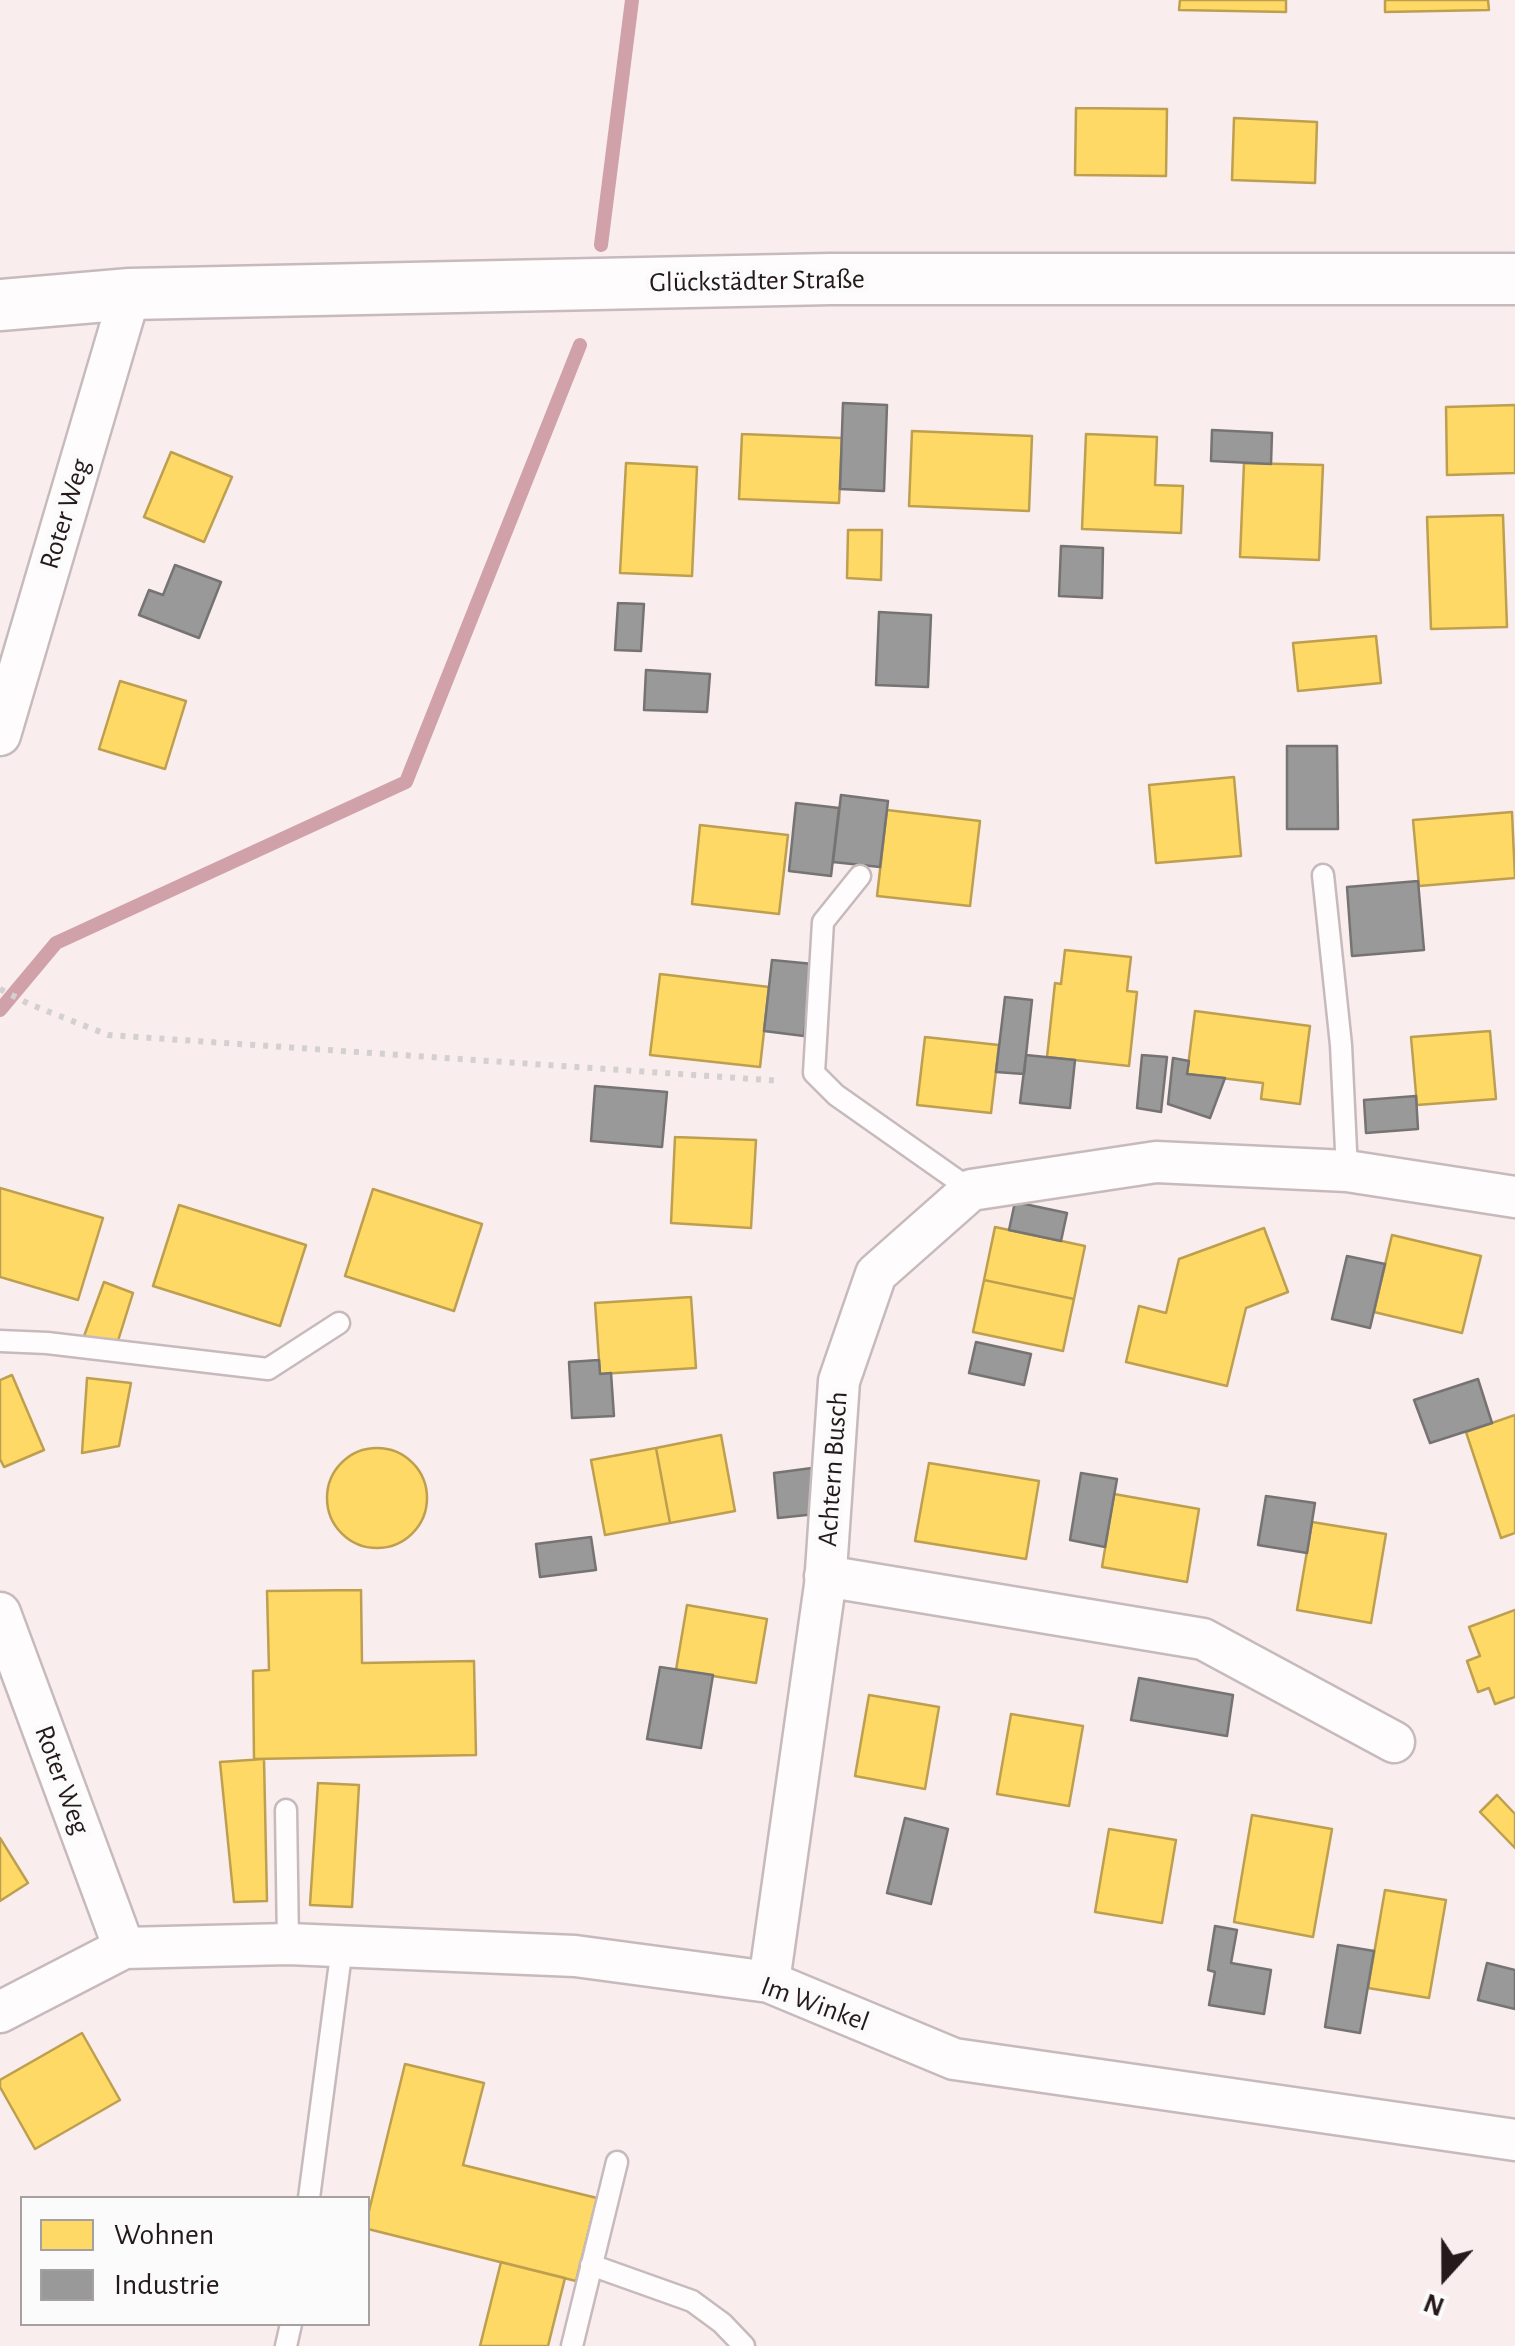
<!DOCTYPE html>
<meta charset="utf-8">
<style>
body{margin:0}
#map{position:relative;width:1515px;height:2346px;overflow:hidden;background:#f9edee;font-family:"Alegreya Sans",sans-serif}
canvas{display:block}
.legend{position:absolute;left:20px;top:2196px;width:350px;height:130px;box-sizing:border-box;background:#fbfbfb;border:2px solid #a6a1a1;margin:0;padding:12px 18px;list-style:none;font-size:30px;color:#26191b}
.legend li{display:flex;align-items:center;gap:20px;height:50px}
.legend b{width:50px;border:2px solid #a6a1a1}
.north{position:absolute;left:1395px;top:2226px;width:100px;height:100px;-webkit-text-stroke:8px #fbfbfb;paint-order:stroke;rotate:201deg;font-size:28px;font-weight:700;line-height:40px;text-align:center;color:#26191b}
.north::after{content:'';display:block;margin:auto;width:35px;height:45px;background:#26191b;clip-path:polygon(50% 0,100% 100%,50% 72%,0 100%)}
</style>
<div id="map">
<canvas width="1515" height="2346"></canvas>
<ul class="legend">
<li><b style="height:28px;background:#ffd966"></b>Wohnen</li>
<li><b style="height:28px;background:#999"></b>Industrie</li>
</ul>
<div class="north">N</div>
</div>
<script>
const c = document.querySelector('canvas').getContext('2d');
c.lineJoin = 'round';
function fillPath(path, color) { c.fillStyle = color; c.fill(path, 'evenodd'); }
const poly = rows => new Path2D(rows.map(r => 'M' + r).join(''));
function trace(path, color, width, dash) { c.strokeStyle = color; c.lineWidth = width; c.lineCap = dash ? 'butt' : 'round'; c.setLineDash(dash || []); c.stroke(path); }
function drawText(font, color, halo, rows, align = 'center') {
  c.font = font + ' "Alegreya Sans",sans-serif'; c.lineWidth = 10; c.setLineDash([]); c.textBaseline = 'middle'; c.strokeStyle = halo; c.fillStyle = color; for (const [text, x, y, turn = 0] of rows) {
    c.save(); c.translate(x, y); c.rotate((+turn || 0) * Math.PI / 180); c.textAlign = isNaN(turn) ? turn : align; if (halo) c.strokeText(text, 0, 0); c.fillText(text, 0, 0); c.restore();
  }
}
const homes = poly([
 [1180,0,1286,0,1286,12,1179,10,1180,0],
 [1385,0,1488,0,1489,10,1385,12,1385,0],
 [1076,108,1167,109,1166,176,1075,175,1076,108],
 [1234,118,1317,122,1315,183,1232,180,1234,118],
 [1515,405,1515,473,1447,475,1446,407,1515,405],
 [912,431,1032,436,1029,511,909,506,912,431],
 [742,434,842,438,839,503,739,499,742,434],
 [1086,434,1157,437,1155,485,1183,486,1181,533,1082,529,1086,434],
 [171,452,232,477,204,542,144,517,171,452],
 [626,463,697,467,692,576,620,573,626,463],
 [1244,463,1323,465,1319,560,1240,557,1244,463],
 [1503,515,1507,627,1431,629,1427,517,1503,515],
 [848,530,882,530,881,580,847,578,848,530],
 [1376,636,1381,683,1298,691,1293,643,1376,636],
 [120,681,186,701,165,769,99,749,120,681],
 [1234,777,1241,856,1156,863,1149,785,1234,777],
 [887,810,980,821,970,906,877,896,887,810],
 [1512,812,1515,878,1419,886,1413,820,1512,812],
 [700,825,788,835,779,914,692,904,700,825],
 [1065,950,1131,957,1127,991,1137,992,1129,1066,1047,1057,1055,983,1061,984,1065,950],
 [660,974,769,987,760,1067,650,1055,660,974],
 [1195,1011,1310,1026,1300,1104,1261,1099,1263,1083,1187,1074,1195,1011],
 [1490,1031,1496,1099,1417,1105,1411,1037,1490,1031],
 [925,1037,999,1045,991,1113,917,1105,925,1037],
 [675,1137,756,1140,751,1228,671,1223,675,1137],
 [0,1188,103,1218,78,1300,0,1277,0,1188],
 [373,1189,482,1224,454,1311,345,1276,373,1189],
 [179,1205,306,1245,280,1326,153,1286,179,1205],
 [995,1227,1085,1246,1074,1299,984,1280,995,1227],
 [1264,1228,1288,1292,1246,1308,1227,1386,1126,1362,1139,1306,1166,1313,1179,1259,1264,1228],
 [1392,1235,1481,1256,1462,1333,1374,1312,1392,1235],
 [984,1280,1074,1299,1063,1351,973,1332,984,1280],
 [104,1282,133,1293,117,1344,80,1347,104,1282],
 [691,1297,696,1368,600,1374,595,1303,691,1297],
 [12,1375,44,1450,4,1467,0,1459,0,1380,12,1375],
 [87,1378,131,1383,119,1446,82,1453,87,1378],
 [1515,1415,1515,1533,1501,1538,1466,1432,1515,1415],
 [721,1435,735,1511,670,1523,656,1448,721,1435],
 '327 1498a50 50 0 1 1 100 0a50 50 0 1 1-100 0Z',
 [656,1448,670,1523,605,1535,591,1460,656,1448],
 [929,1463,1039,1481,1026,1559,915,1541,929,1463],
 [1114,1494,1199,1509,1187,1582,1102,1567,1114,1494],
 [1312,1522,1386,1534,1371,1623,1297,1610,1312,1522],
 [361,1590,362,1663,474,1661,476,1755,254,1759,253,1671,269,1670,267,1591,361,1590],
 [687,1605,767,1619,756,1683,676,1670,687,1605],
 [1515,1610,1515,1697,1495,1704,1489,1688,1478,1692,1467,1661,1480,1656,1469,1627,1515,1610],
 [869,1695,939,1707,925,1789,855,1776,869,1695],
 [1011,1714,1083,1726,1069,1806,997,1794,1011,1714],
 [264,1759,267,1901,234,1902,220,1762,264,1759],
 [318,1783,359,1785,352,1907,310,1905,318,1783],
 [1497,1795,1515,1814,1515,1848,1480,1812,1497,1795],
 [1252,1815,1332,1829,1313,1937,1234,1922,1252,1815],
 [1109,1829,1176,1840,1162,1923,1095,1912,1109,1829],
 [0,1838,28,1883,0,1901,0,1838],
 [1385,1890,1446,1900,1429,1998,1368,1988,1385,1890],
 [82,2033,120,2100,35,2149,0,2087,0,2080,82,2033],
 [405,2064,484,2083,463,2165,597,2198,576,2281,368,2229,368,2215,405,2064],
 [501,2262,565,2278,548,2346,480,2346,501,2262]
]);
const industry = poly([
 [843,403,887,405,884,491,840,489,843,403],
 [1212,430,1272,433,1271,464,1211,461,1212,430],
 [1061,546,1103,548,1102,598,1059,596,1061,546],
 [175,565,221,582,199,638,139,615,149,590,163,595,175,565],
 [618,603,644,604,641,651,615,650,618,603],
 [879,612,931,615,928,687,876,685,879,612],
 [646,670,710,674,707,712,644,710,646,670],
 [1287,746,1337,746,1338,829,1287,829,1287,746],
 [841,795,888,801,880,867,833,862,841,795],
 [796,803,839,808,831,876,789,871,796,803],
 [1418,881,1424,950,1352,956,1347,887,1418,881],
 [772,960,813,964,804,1036,764,1031,772,960],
 [1005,997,1032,1000,1024,1074,996,1072,1005,997],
 [1026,1055,1075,1060,1070,1108,1020,1103,1026,1055],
 [1142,1055,1167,1057,1161,1112,1137,1108,1142,1055],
 [1173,1058,1189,1061,1187,1074,1225,1078,1210,1118,1168,1104,1173,1058],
 [595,1086,667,1092,662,1147,591,1141,595,1086],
 [1416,1096,1418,1129,1366,1133,1364,1100,1416,1096],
 [1015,1202,1067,1213,1061,1241,1009,1230,1015,1202],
 [1347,1256,1385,1264,1370,1328,1332,1319,1347,1256],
 [976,1342,1031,1354,1024,1385,969,1373,976,1342],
 [599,1360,600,1374,611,1373,614,1416,572,1418,569,1362,599,1360],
 [1478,1379,1492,1423,1430,1443,1414,1400,1478,1379],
 [812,1468,816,1514,778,1518,774,1473,812,1468],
 [1081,1473,1117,1479,1105,1547,1070,1540,1081,1473],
 [1266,1496,1315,1503,1307,1553,1258,1545,1266,1496],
 [591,1537,596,1570,540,1577,536,1544,591,1537],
 [660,1667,713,1675,701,1748,647,1739,660,1667],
 [1139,1678,1233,1695,1227,1736,1131,1720,1139,1678],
 [905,1818,948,1829,931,1904,887,1893,905,1818],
 [1215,1926,1237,1930,1231,1963,1271,1970,1264,2014,1209,2005,1215,1972,1208,1970,1215,1926],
 [1338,1945,1374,1951,1360,2033,1325,2027,1338,1945],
 [1487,1963,1515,1970,1515,2009,1478,2000,1487,1963]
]);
const stream = poly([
 [601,245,632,0],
 [0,1010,56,943,406,782,580,345]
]);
const path = poly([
 [0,989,29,1004,108,1035,782,1081]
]);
const service = poly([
 [1323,875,1341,1045,1347,1171],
 [860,876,823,922,814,1073,836,1095,971,1190],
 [0,1341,47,1343,268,1369,339,1323],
 [286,1810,288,1944],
 [309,2198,342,1947],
 [591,2265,692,2301,722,2323,744,2346],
 [286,2346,291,2324],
 [572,2346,617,2162]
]);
const minor = poly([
 [0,735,130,294],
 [825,1576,1203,1639,1394,1742],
 [0,1613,124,1948],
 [769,1982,825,1585,839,1381,876,1274,971,1190,1156,1162,1347,1171,1515,1197],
 [0,2012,124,1948,288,1944,575,1956,769,1982,954,2059,1515,2140]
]);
const tertiary = poly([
 [0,305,130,294,830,279,1515,279]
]);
const streetNames = [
 ["Glückstädter Straße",757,281,-1],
 ["Roter Weg",65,514,-73],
 ["Achtern Busch",833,1469,-86],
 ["Roter Weg",62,1780,70],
 ["Im Winkel",815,2004,20]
];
fillPath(homes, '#ffd966');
trace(homes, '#be9f50', 2.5);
fillPath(industry, '#999');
trace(industry, '#767373', 2.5);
trace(stream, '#d0a1a9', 14);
trace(service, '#c6babc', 25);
trace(minor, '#c6babc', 45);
trace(tertiary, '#c6babc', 55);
trace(path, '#d5d0d0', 6, [5, 8]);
trace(service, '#fefcfc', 20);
trace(minor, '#fefcfc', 40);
trace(tertiary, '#fefcfc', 50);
drawText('28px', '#26191b', '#fbfbfb', streetNames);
</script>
